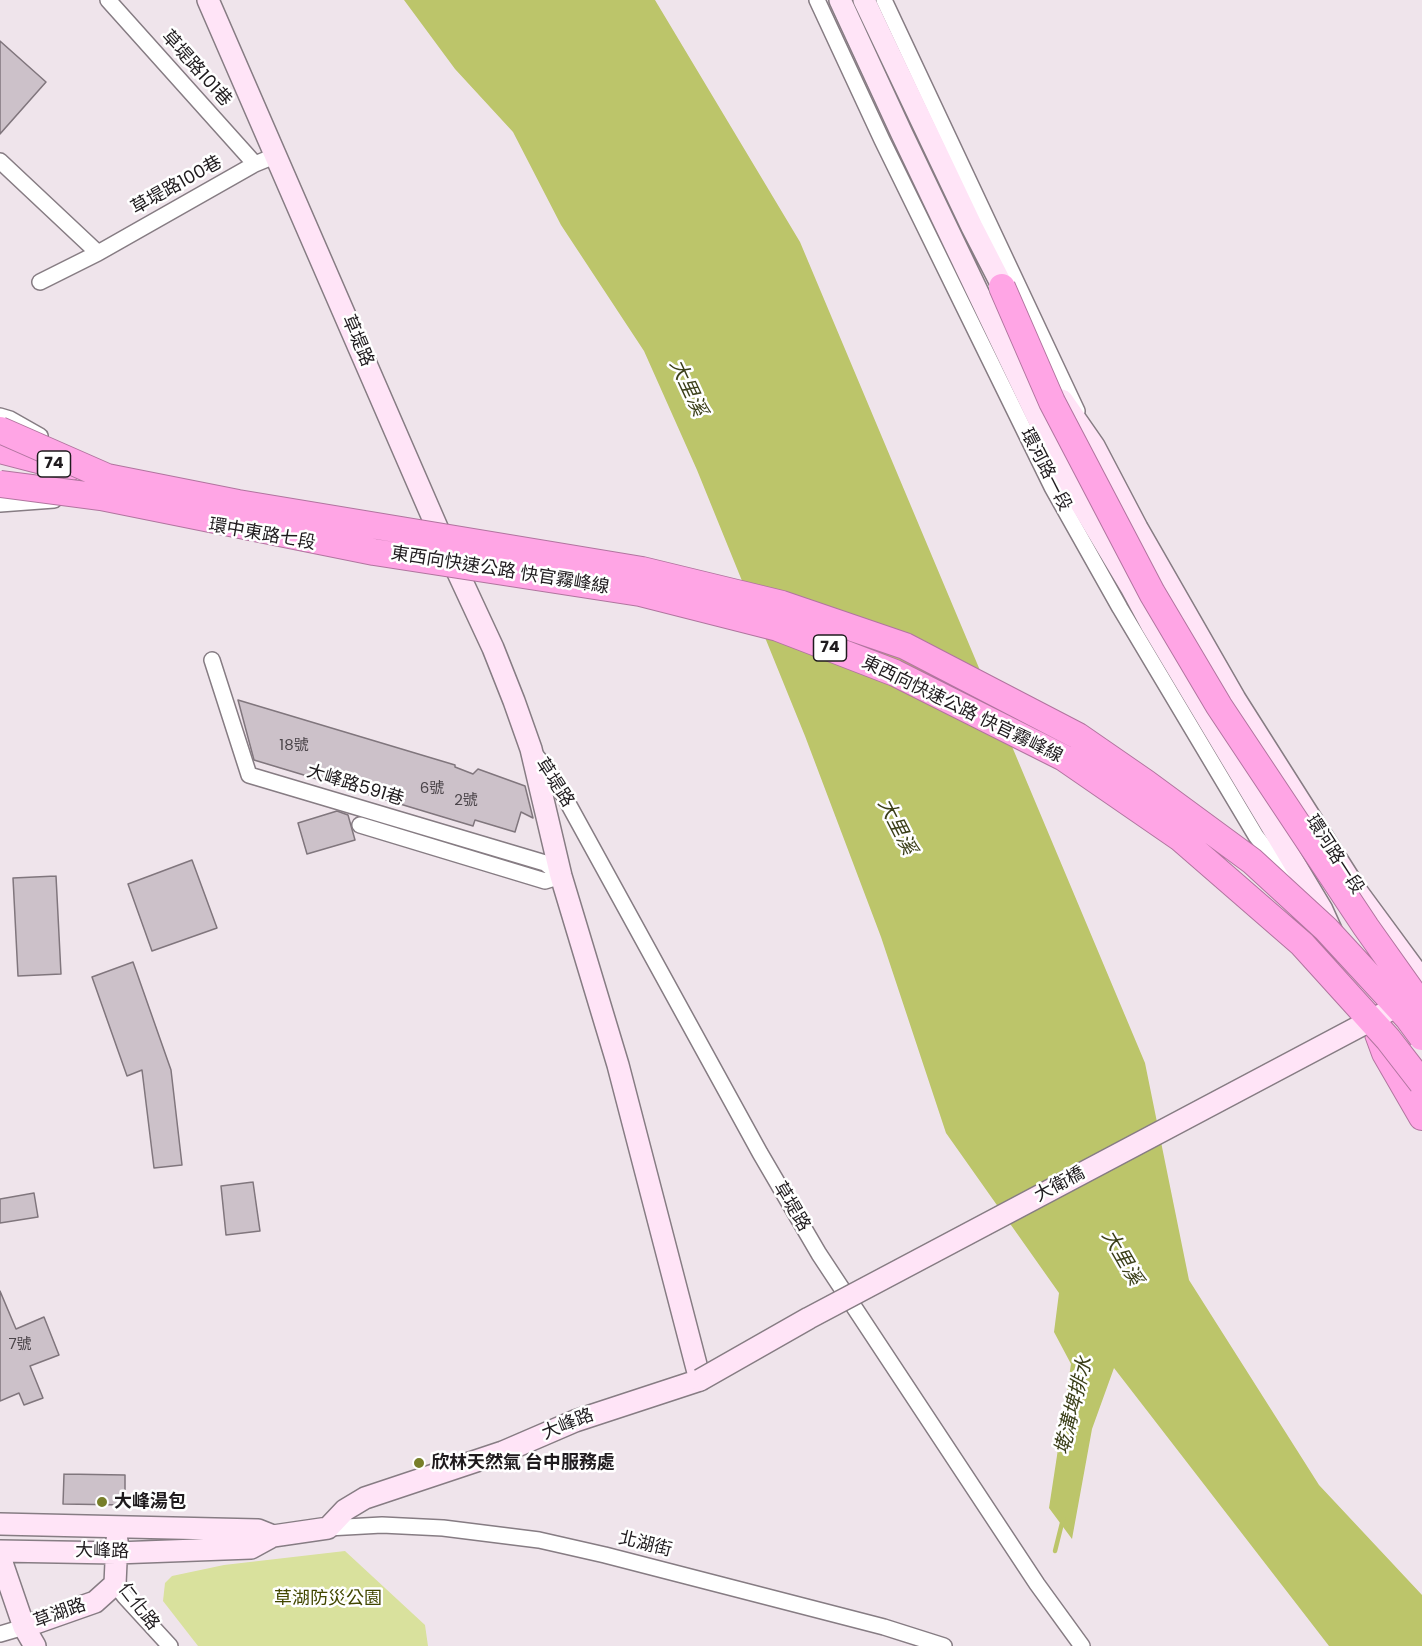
<!DOCTYPE html>
<meta charset="utf-8">
<style>
body{margin:0}
canvas{display:block;background:#efe4eb}
</style>
<canvas width="1422" height="1646"></canvas>
<script>
const c = document.querySelector('canvas').getContext('2d');
c.lineJoin = 'round';
function fillPath(path, color) { c.fillStyle = color; c.fill(path, 'evenodd'); }
const poly = rows => new Path2D(rows.map(r => 'M' + r).join(''));
function trace(path, color, width, dash) { c.strokeStyle = color; c.lineWidth = width; c.lineCap = dash ? 'butt' : 'round'; c.setLineDash(dash || []); c.stroke(path); }
function drawText(font, color, halo, rows, align = 'center') {
  c.font = font + ' Poppins,"Noto Sans TC",sans-serif'; c.lineWidth = 5; c.setLineDash([]); c.textBaseline = 'middle'; c.strokeStyle = halo; c.fillStyle = color; for (const [text, x, y, turn = 0] of rows) {
    c.save(); c.translate(x, y); c.rotate((+turn || 0) * Math.PI / 180); c.textAlign = isNaN(turn) ? turn : align; if (halo) c.strokeText(text, 0, 0); c.fillText(text, 0, 0); c.restore();
  }
}
const green = poly([
 [345,1551,425,1625,428,1646,198,1646,163,1601,165,1583,172,1576,224,1565]
]);
const water = poly([
 [404,0,655,0,800,242,1145,1063,1189,1280,1319,1485,1422,1595,1422,1646,1329,1646,1114,1368,1092,1429,1072,1539,1049,1508,1071,1364,1054,1332,1059,1293,946,1133,881,937,805,736,697,470,644,351,561,225,513,132,455,69]
]);
const stream = poly([
 [1055,1551,1063,1519]
]);
const building = poly([
 [0,41,46,82,0,134,0,41],
 [238,700,455,765,455,767,473,774,478,769,525,786,533,818,521,812,515,832,475,820,473,826,254,760,238,700],
 [337,811,348,815,355,840,307,854,298,823,337,811],
 [192,860,217,928,152,951,128,884,192,860],
 [56,876,61,974,18,976,13,878,56,876],
 [133,962,171,1070,182,1165,154,1168,142,1070,127,1076,92,977,133,962],
 [253,1182,260,1231,226,1235,221,1186,253,1182],
 [34,1193,38,1217,0,1223,0,1199,34,1193],
 [0,1291,16,1329,44,1317,59,1355,30,1366,43,1398,24,1405,19,1393,0,1401,0,1291],
 [64,1474,125,1475,125,1505,63,1504,64,1474]
]);
const street = poly([
 [108,0,255,164],
 [817,0,882,140,1052,487,1120,608,1256,836,1287,876,1305,893],
 [884,0,1077,411],
 [0,161,98,253,255,164,277,155],
 [40,282,98,253],
 [0,416,10,419,40,436],
 [0,504,54,500],
 [212,660,249,775,545,863,561,876],
 [533,752,553,776,760,1153,819,1254,1037,1584,1082,1646],
 [360,825,545,881,561,876],
 [328,1528,382,1525,443,1528,539,1540,605,1555,884,1627,944,1646],
 [115,1584,125,1597,170,1646],
 [0,1634,24,1627]
]);
const secondary = poly([
 [840,0,902,134,1069,483,1131,587,1151,624,1322,910,1355,983,1370,1008],
 [864,0,972,227,1010,301],
 [1062,400,1094,446,1137,528,1235,699,1358,893,1422,980],
 [0,1524,258,1530,273,1536],
 [0,1551,116,1553,251,1548,273,1536,328,1528,345,1510,365,1498,503,1452,575,1421,700,1380,618,1065,561,876,531,749,514,701,493,648,439,532,208,0],
 [0,1557,24,1627,35,1646],
 [24,1627,95,1602,115,1584,117,1540]
]);
const highway = poly([
 [0,450,69,468],
 [1378,1034,1385,1053,1422,1117]
]);
const secondaryBridge = poly([
 [700,1380,809,1318,1411,999]
]);
const highwayBridge = poly([
 [1002,287,1052,402,1152,593,1219,706,1366,927,1422,1006],
 [0,430,107,477,238,503,642,570,782,604,905,646,1078,736,1146,783,1252,861,1326,929,1408,1018,1422,1037],
 [0,484,101,497,374,552,640,593,778,628,895,673,1064,758,1180,838,1302,944,1388,1039,1422,1083]
]);
const markers = [
 [419,1463,6,"#777e29"],
 [102,1502,6,"#777e29"]
];
const numberNames = [
 ["18號",294,746],
 ["6號",432,789],
 ["2號",466,801],
 ["7號",20,1345]
];
const shields = [
 [54,464,33],
 [830,648,33]
];
const shieldNames = [
 ["74",54,464],
 ["74",830,648]
];
const streetNames = [
 ["草堤路101巷",196,69,48],
 ["草堤路100巷",177,186,-29],
 ["草堤路",357,341,67],
 ["環河路一段",1045,470,63],
 ["環中東路七段",262,535,10],
 ["東西向快速公路 快官霧峰線",500,571,9],
 ["東西向快速公路 快官霧峰線",962,710,26],
 ["草堤路",554,783,57],
 ["大峰路591巷",355,786,17],
 ["環河路一段",1334,855,57],
 ["大衛橋",1060,1185,-28],
 ["草堤路",791,1207,59],
 ["大峰路",568,1425,-22],
 ["北湖街",645,1545,14],
 ["大峰路",102,1552,1],
 ["仁化路",138,1607,52],
 ["草湖路",60,1614,-20]
];
const poiNames = [
 ["欣林天然氣 台中服務處",431,1463],
 ["大峰湯包",114,1502]
];
const parkNames = [
 ["草湖防災公園",328,1599]
];
const waterNames = [
 ["大里溪",687,388,65],
 ["大里溪",896,827,63],
 ["大里溪",1121,1258,60],
 ["墘溝埤排水",1075,1406,-76]
];
fillPath(green, '#d9e19d');
fillPath(water, '#bcc56a');
trace(stream, '#bcc56a', 4.5);
fillPath(building, '#ccc1c9');
trace(building, '#80767d', 1.5);
trace(street, '#867c83', 18);
trace(secondary, '#867c83', 24);
trace(highway, '#b1759f', 28);
trace(street, '#fff', 15);
trace(secondary, '#ffe4f7', 21);
trace(highway, '#ffa5e5', 26);
trace(secondaryBridge, '#867c83', 24, []);
trace(highwayBridge, '#b1759f', 28, []);
trace(secondaryBridge, '#ffe4f7', 21);
trace(highwayBridge, '#ffa5e5', 26);
for (const [x, y, r, color] of markers) { const dot = new Path2D(); dot.arc(x, y, r, 0, 2 * Math.PI); c.fillStyle = color; c.fill(dot); trace(dot, '#fff', 2); }
drawText('15px', '#4a4449', null, numberNames);
for (const [x, y, w] of shields) { const box = new Path2D(); box.roundRect(x - w / 2, y - 13, w, 26, 4.5); c.fillStyle = '#fff'; c.fill(box); trace(box, '#1f1b1e', 1.5); }
drawText('bold 16px', '#1f1b1e', null, shieldNames);
drawText('18px', '#1f1b1e', '#fff', streetNames);
drawText('bold 18px', '#1f1b1e', '#fff', poiNames, 'left');
drawText('18px', '#424700', '#fff', parkNames);
drawText('italic 20px', '#3b3f19', '#fff', waterNames);
</script>
